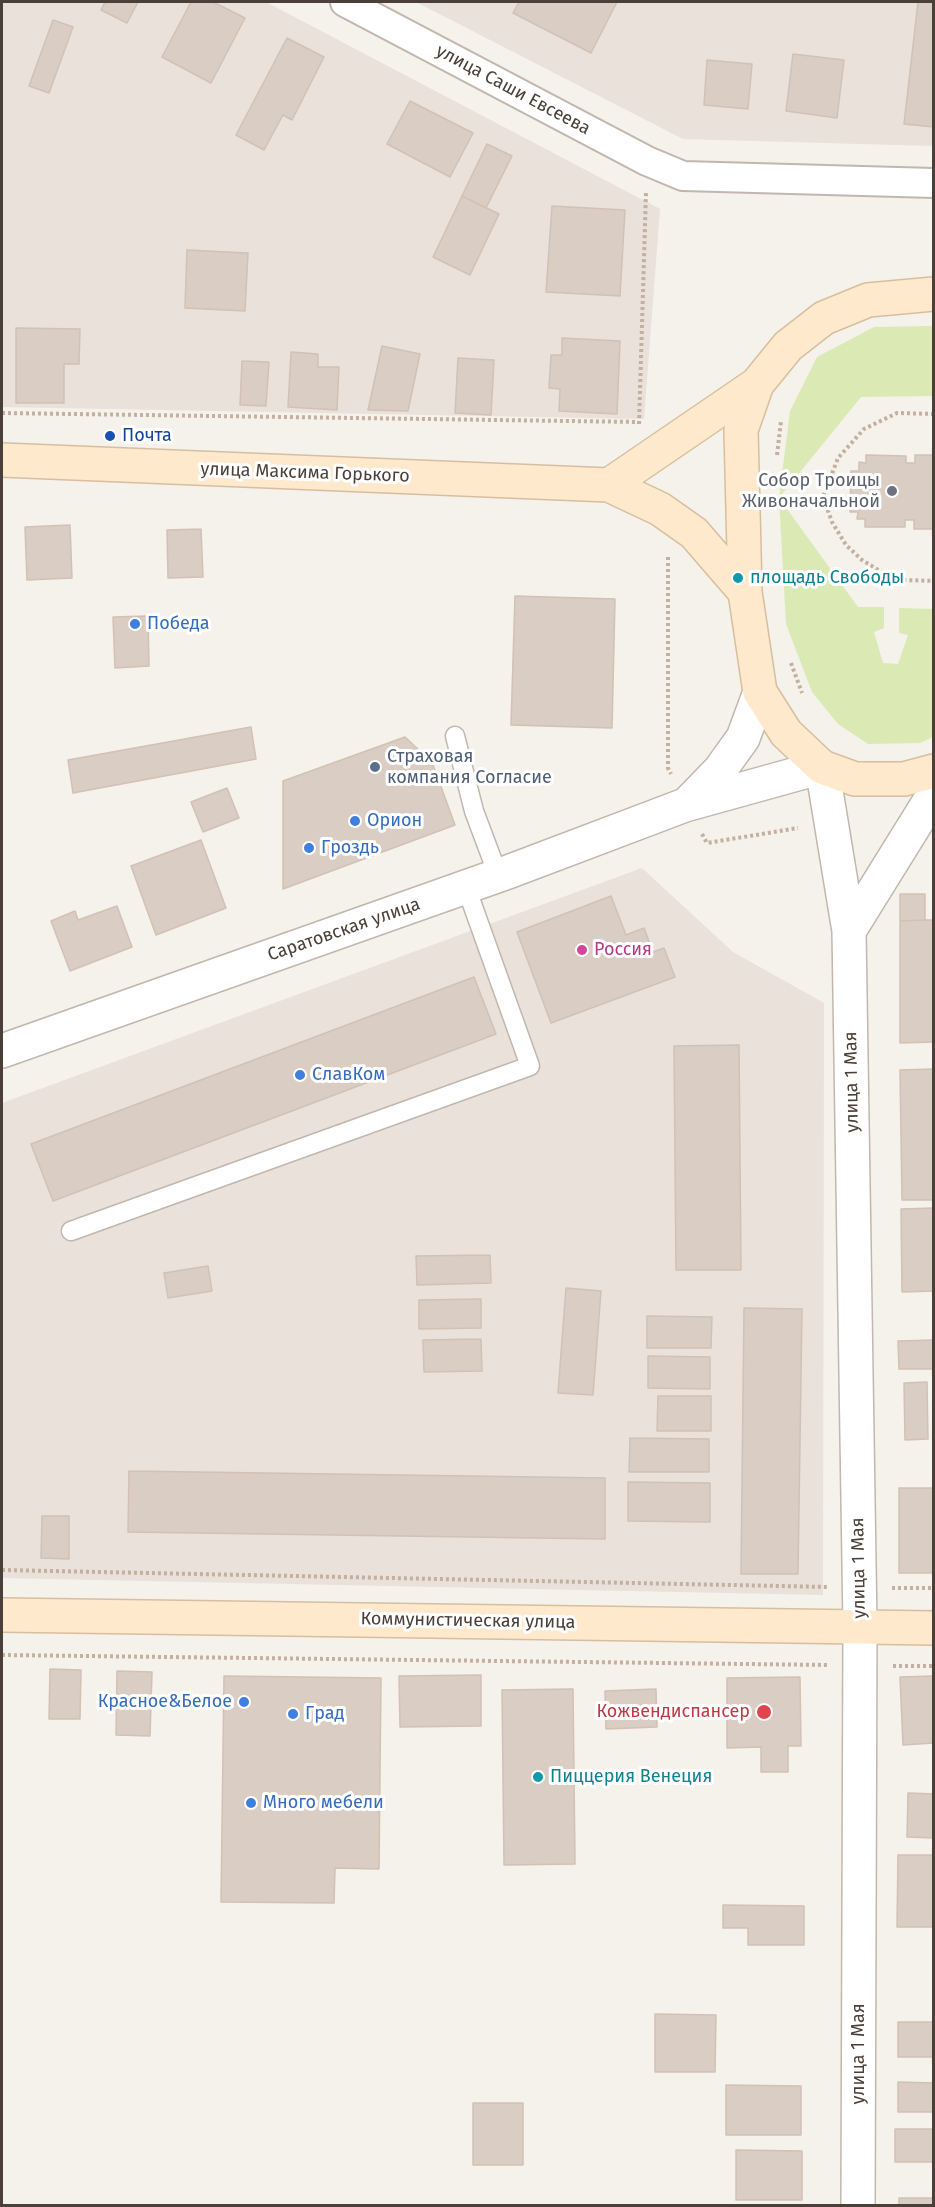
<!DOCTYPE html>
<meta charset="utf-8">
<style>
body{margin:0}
#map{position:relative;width:935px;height:2207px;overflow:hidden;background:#f5f1eb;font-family:"Fira Sans",sans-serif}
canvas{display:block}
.frame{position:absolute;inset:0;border:3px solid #4a4039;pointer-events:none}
</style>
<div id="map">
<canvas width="935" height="2207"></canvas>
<div class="frame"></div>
</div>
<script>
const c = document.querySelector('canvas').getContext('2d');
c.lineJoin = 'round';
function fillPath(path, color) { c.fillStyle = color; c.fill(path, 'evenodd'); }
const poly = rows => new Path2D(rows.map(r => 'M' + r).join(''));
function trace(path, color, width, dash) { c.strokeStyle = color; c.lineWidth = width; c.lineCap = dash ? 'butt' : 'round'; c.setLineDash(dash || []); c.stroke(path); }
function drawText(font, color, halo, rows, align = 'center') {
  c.font = font + ' "Fira Sans",sans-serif'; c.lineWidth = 6; c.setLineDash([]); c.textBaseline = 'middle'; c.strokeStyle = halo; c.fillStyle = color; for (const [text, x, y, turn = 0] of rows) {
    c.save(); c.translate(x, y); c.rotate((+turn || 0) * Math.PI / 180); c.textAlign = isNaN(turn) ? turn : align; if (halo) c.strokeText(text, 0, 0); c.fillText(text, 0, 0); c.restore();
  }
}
const residential = poly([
 [2,2,266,2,660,209,644,419,2,407],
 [416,2,933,2,933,146,683,139],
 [642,868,733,952,824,1003,823,1595,2,1578,2,1103]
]);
const green = poly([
 [933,326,933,396,861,397,779,498,858,607,884,607,884,628,874,632,883,663,898,664,908,635,899,633,899,608,933,609,933,737,920,743,868,744,838,724,812,692,786,624,779,498,790,411,817,357,874,327]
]);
const building = poly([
 [105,2,138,2,127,23,101,10,105,2],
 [191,2,213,2,245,18,211,83,162,57,191,2],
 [519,2,617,2,591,53,513,13,519,2],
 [918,2,934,2,934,127,904,124,918,2],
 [53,20,73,27,49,93,29,86,53,20],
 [287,38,324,57,292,120,283,115,264,150,236,135,287,38],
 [793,54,844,60,837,118,786,111,793,54],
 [707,60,752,64,748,109,704,105,707,60],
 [410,101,473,133,450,177,387,144,410,101],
 [487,144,512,156,486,208,462,196,487,144],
 [462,196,499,214,470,275,433,257,462,196],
 [552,206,625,210,620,296,546,292,552,206],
 [187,250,248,253,245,311,185,308,187,250],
 [16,328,80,329,79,364,64,364,64,403,16,403,16,328],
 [562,338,620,341,617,414,559,411,560,389,549,388,551,355,562,355,562,338],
 [382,346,420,354,408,411,368,410,382,346],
 [291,352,318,354,318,367,339,367,337,410,288,407,291,352],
 [458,358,494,360,491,415,455,413,458,358],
 [242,361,269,362,266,406,240,405,242,361],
 [866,455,906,456,906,463,915,463,915,455,934,455,934,529,914,529,914,520,905,520,905,527,865,527,865,519,857,519,858,512,850,512,851,471,859,471,859,462,866,463,866,455],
 [70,525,72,578,27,580,25,527,70,525],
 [201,529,203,577,168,578,167,530,201,529],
 [515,596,615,599,612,728,511,725,515,596],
 [148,616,149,666,115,668,113,617,148,616],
 [251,727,256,759,73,793,68,760,251,727],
 [405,737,432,762,455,825,283,889,283,781,405,737],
 [227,788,239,818,203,832,191,802,227,788],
 [201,840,226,908,156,935,131,866,201,840],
 [900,894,925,894,925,920,900,921,900,894],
 [611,896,626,935,644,928,653,952,664,948,675,977,551,1023,517,932,611,896],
 [117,906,132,947,70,971,51,921,75,911,78,920,117,906],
 [925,920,934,920,934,1042,900,1043,900,921,925,920],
 [474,977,496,1034,53,1201,31,1144,474,977],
 [739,1045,741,1270,676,1270,674,1046,739,1045],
 [934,1069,934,1200,902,1200,900,1070,934,1069],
 [934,1208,934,1291,902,1292,901,1209,934,1208],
 [490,1255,491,1283,417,1285,416,1256,490,1255],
 [208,1266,212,1291,168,1298,164,1273,208,1266],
 [566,1288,601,1291,593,1395,558,1393,566,1288],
 [481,1299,481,1328,419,1329,419,1300,481,1299],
 [744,1308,802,1309,798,1574,741,1574,744,1308],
 [647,1316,712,1317,711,1348,647,1348,647,1316],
 [481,1339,482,1371,424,1372,423,1340,481,1339],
 [934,1340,934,1369,899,1369,898,1341,934,1340],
 [648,1356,710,1357,710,1389,648,1388,648,1356],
 [927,1382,928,1439,905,1440,904,1383,927,1382],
 [658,1396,711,1396,711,1431,657,1431,658,1396],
 [630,1438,709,1439,709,1472,629,1472,630,1438],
 [129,1471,605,1478,605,1539,128,1532,129,1471],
 [628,1482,710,1483,710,1522,628,1521,628,1482],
 [899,1488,934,1488,934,1573,899,1573,899,1488],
 [42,1516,69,1516,69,1559,41,1558,42,1516],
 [50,1669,81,1670,80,1719,49,1719,50,1669],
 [117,1671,152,1672,150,1736,116,1735,117,1671],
 [481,1675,481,1726,400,1727,399,1676,481,1675],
 [224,1676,381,1678,379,1869,335,1868,334,1903,221,1902,224,1676],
 [934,1676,934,1743,903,1745,900,1677,934,1676],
 [800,1677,801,1746,788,1746,788,1772,761,1772,761,1747,727,1748,727,1678,800,1677],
 [573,1689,575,1864,504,1865,502,1690,573,1689],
 [656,1689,657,1727,606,1729,605,1691,656,1689],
 [908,1793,934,1794,934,1838,907,1837,908,1793],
 [898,1855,934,1855,934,1927,897,1927,898,1855],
 [723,1905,804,1906,804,1945,748,1945,748,1928,723,1928,723,1905],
 [655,2014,716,2015,715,2072,655,2072,655,2014],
 [898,2022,934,2022,934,2057,898,2057,898,2022],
 [898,2082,934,2083,934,2112,898,2112,898,2082],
 [726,2085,801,2086,801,2135,726,2135,726,2085],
 [473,2103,523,2103,523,2165,473,2165,473,2103],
 [895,2129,934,2129,934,2162,895,2162,895,2129],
 [736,2150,802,2151,802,2200,736,2200,736,2150],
 [899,2198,934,2198,934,2206,899,2206,899,2198]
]);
const path = poly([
 [2,413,638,422],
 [934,414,897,413,864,429,838,458,823,497,832,522,846,545,862,560,885,574,905,580,934,581],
 [639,424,646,192],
 [777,455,781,421],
 [776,499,823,497],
 [668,557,668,768,671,774],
 [791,663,802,693],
 [702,834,707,843,798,828],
 [2,1570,828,1587],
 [892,1588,934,1588],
 [2,1655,829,1665],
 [893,1666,934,1666]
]);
const service = poly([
 [455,736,474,811,498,875],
 [71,1231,530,1066,466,887]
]);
const pedestrian = poly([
 [345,2,647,161,683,176,934,183]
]);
const minor = poly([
 [687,804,720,770,743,738,760,692],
 [849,931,934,794],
 [2,1051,508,872,685,805,822,767,849,931,860,1626,858,2206]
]);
const secondary = poly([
 [934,294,868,300,824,318,788,346,757,384,741,430,745,592,760,692,786,733,822,767,855,779,904,779,934,771],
 [2,460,609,485,660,509,694,533,745,592],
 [609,485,757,384],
 [2,1615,934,1628]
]);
const markers = [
 [110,436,6,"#1a4fb4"],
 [892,491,6,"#6b7280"],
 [738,578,6,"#0f9aa8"],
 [135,624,6,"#3f7fe0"],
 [375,767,6,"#5c6f8a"],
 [355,821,6,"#3f7fe0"],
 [309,848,6,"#3f7fe0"],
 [582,950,6,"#d1479c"],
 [300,1075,6,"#3f7fe0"],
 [244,1702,6,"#3f7fe0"],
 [764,1712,8,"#e0444e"],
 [293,1714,6,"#3f7fe0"],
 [538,1777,6,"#0f9aa8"],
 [251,1803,6,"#3f7fe0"]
];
const streetNames = [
 ["улица Саши Евсеева",513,90,28],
 ["улица Максима Горького",305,473,2],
 ["Саратовская улица",344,930,-19],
 ["улица 1 Мая",852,1082,-91],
 ["улица 1 Мая",859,1568,-91],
 ["Коммунистическая улица",468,1621,1],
 ["улица 1 Мая",859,2054,-90]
];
const transitNames = [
 ["Почта",122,436]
];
const worshipNames = [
 ["Собор Троицы",880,481],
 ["Живоначальной",880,502]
];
const cultureNames = [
 ["площадь Свободы",750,578],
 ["Пиццерия Венеция",550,1777]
];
const shopNames = [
 ["Победа",147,624],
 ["Орион",367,821],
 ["Гроздь",321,848],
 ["СлавКом",312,1075],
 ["Красное&Белое",232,1702,"right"],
 ["Град",305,1714],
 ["Много мебели",263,1803]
];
const serviceNames = [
 ["Страховая",387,757],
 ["компания Согласие",387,778]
];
const hotelNames = [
 ["Россия",594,950]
];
const healthNames = [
 ["Кожвендиспансер",750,1712]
];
fillPath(residential, '#e9e1da');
fillPath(green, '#dbe9b5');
fillPath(building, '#dacdc4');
trace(building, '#d2c1b4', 1.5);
trace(service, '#c1b7ae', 21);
trace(pedestrian, '#c1b7ae', 32);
trace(minor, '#c1b7ae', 36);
trace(secondary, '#d7be9e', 36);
trace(path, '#c3b09f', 4, [3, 3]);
trace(service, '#fff', 18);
trace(pedestrian, '#fff', 28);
trace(minor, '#fff', 33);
trace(secondary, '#fee9cd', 33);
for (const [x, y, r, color] of markers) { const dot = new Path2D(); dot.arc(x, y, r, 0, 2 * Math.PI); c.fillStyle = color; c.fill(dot); trace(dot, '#fff', 2); }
drawText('18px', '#4a4039', '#fff', streetNames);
drawText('18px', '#164399', '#fff', transitNames, 'left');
drawText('18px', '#5b616d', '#fff', worshipNames, 'right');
drawText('18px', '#0d838f', '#fff', cultureNames, 'left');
drawText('18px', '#366cbe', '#fff', shopNames, 'left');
drawText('18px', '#4e5e75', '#fff', serviceNames, 'left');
drawText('18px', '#b23c85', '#fff', hotelNames, 'left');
drawText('18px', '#be3a42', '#fff', healthNames, 'right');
</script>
